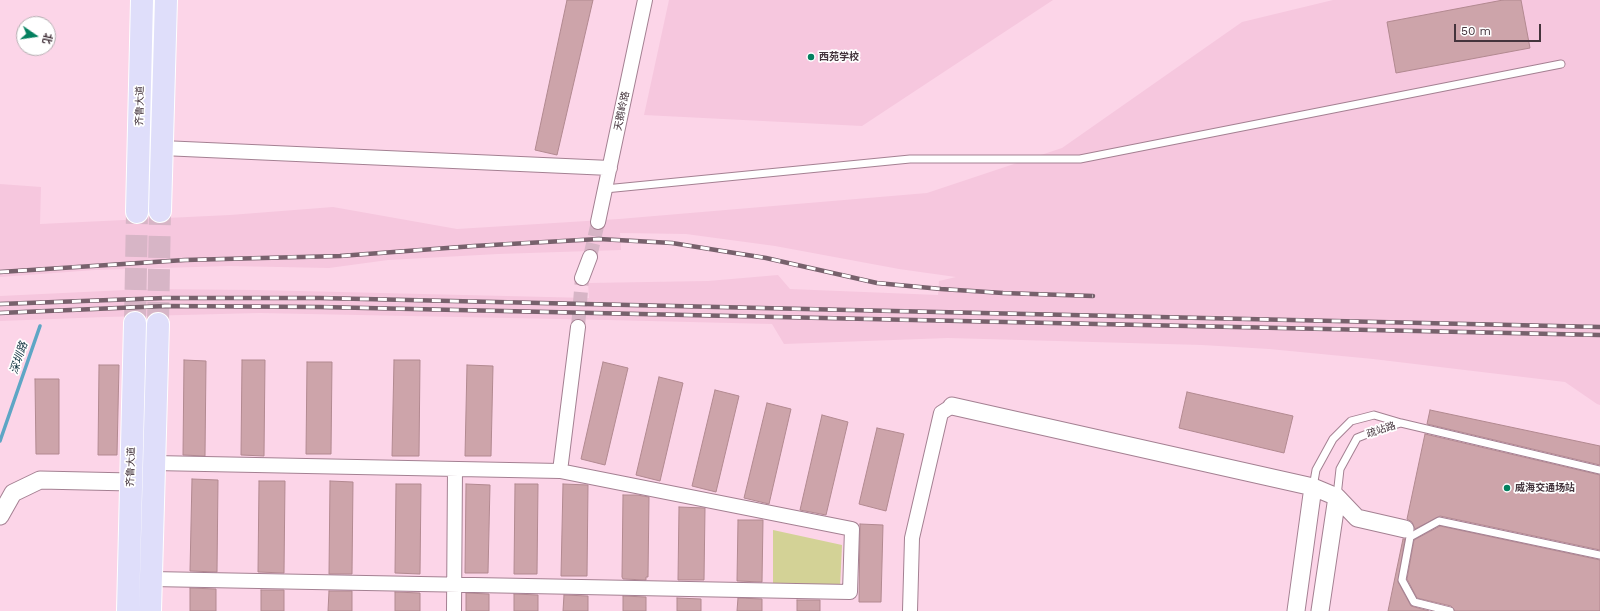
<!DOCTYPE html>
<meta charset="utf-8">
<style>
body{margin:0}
#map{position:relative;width:1600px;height:611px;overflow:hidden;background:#fcd5e8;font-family:"Work Sans","Noto Sans SC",sans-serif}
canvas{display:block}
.north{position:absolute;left:16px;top:16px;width:40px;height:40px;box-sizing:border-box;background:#fff;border:1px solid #b4aeb1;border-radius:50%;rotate:103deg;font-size:11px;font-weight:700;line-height:16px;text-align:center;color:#44343c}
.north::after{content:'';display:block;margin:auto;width:14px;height:18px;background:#03805f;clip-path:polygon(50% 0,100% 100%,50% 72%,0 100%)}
.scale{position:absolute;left:1454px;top:24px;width:87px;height:18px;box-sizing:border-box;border:2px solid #44343c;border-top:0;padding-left:5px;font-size:12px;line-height:14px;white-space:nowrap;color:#44343c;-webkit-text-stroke:3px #fff;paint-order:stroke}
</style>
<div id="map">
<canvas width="1600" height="611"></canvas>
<div class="north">北</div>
<div class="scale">50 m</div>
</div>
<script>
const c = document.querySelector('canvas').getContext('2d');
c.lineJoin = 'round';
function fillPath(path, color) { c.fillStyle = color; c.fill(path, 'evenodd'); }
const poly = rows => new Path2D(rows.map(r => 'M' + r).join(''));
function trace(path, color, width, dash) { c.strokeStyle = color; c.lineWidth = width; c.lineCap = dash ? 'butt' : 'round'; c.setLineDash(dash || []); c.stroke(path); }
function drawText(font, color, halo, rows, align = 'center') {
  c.font = font + ' "Work Sans","Noto Sans SC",sans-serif'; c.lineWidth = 3.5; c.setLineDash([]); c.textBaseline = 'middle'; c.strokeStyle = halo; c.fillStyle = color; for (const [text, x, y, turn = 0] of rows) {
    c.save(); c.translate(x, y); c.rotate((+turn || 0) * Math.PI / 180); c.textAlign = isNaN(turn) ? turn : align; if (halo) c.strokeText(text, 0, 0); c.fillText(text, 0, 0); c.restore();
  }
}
const built = poly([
 [669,0,1053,0,862,126,644,115],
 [1333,0,1600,0,1600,405,1597,404,1565,382,1373,359,1269,349,1202,345,948,338,784,344,772,324,608,320,259,313,105,317,0,321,0,296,147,289,257,290,589,298,588,283,708,281,778,275,790,289,938,295,939,281,956,277,899,269,775,246,686,234,620,233,621,250,498,254,388,260,329,268,229,266,95,270,0,277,0,184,41,187,40,224,230,215,333,207,457,229,619,219,927,193,1062,148,1242,22]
]);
const green = poly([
 [773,530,842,545,840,588,773,587]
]);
const stream = poly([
 [0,441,40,326]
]);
const building = poly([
 [567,0,593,0,557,155,535,150,567,0],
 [1503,0,1521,0,1530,48,1396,73,1387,22,1503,0],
 [184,360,206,361,205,456,183,455,184,360],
 [242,360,265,360,264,456,241,455,242,360],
 [394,360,420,360,419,456,392,456,394,360],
 [307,362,332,362,331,454,306,454,307,362],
 [603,362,628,368,605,465,581,459,603,362],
 [99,365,119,365,117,455,98,455,99,365],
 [467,365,493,366,491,456,465,456,467,365],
 [659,377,683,383,660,481,636,475,659,377],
 [35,379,59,379,59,454,36,454,35,379],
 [715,390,739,396,716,492,692,486,715,390],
 [1187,392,1293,416,1284,453,1179,428,1187,392],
 [767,403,791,409,769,504,744,498,767,403],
 [1430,410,1600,446,1600,465,1427,424,1430,410],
 [822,415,848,422,826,515,800,510,822,415],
 [877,428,904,434,886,511,859,504,877,428],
 [1425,434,1600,475,1600,550,1440,516,1415,529,1412,522,1407,519,1425,434],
 [192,479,218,480,217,572,190,571,192,479],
 [259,481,285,481,284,573,258,572,259,481],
 [330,481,353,482,352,574,329,574,330,481],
 [396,484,421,484,420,574,395,573,396,484],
 [466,484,490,485,488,573,465,573,466,484],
 [515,484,538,484,537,574,514,574,515,484],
 [563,484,588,485,587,576,561,576,563,484],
 [623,495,637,495,649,497,648,577,646,577,646,580,623,579,622,577,623,495],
 [679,507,705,508,704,580,678,580,679,507],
 [738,520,763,520,762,582,737,581,738,520],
 [860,524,883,525,881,602,859,602,860,524],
 [1440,526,1600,560,1600,611,1455,611,1451,606,1417,598,1407,579,1414,540,1440,526],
 [1403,539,1405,539,1398,582,1411,606,1429,611,1388,611,1403,539],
 [190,588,216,589,216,611,190,611,190,588],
 [261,590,284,590,284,611,261,611,261,590],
 [329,591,352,591,352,611,328,611,329,591],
 [395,592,420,593,420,611,395,611,395,592],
 [466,593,489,594,489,611,466,611,466,593],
 [514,594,538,595,538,611,514,611,514,594],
 [564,595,588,596,588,611,563,611,564,595],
 [623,596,646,597,646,611,623,611,623,596],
 [677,598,701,599,701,611,677,611,677,598],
 [738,598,762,599,762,611,737,611,738,598],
 [797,600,820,600,820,611,797,611,797,600]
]);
const minorTunnel = poly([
 [590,257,598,222],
 [578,327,582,278]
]);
const primaryTunnel = poly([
 [135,323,137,212],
 [158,324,160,211]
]);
const service = poly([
 [605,189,910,159,1080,159,1561,64],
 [1401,423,1600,470],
 [1313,487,1316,470,1333,439,1351,421,1374,415,1401,423,1377,430,1357,438,1340,469,1337,496],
 [1450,611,1414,602,1402,580,1410,537,1439,521,1600,555]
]);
const minor = poly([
 [162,148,610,168],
 [598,222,645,0],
 [582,278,590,257],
 [560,471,578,327],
 [151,579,850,592,852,529,560,471,154,463],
 [454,611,455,469],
 [910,611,912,538,941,413,952,406]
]);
const tertiary = poly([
 [952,406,1313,487,1337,497,1357,518,1405,529],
 [0,516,13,493,40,480,131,482],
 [1296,611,1313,487],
 [1320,611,1337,497]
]);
const primary = poly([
 [160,211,166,0],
 [137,212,142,0],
 [128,611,135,323],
 [150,611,158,324]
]);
const rail = poly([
 [0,272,185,260,340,256,474,246,599,239,672,243,766,258,877,283,941,289,1003,293,1093,296],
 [0,304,165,298,320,298,1600,327],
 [0,313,165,306,320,307,1600,335]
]);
const markers = [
 [811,57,4,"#03805f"],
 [1507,488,4,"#03805f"]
];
const poiNames = [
 ["西苑学校",819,57],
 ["威海交通场站",1515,488]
];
const streetNames = [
 ["齐鲁大道",140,106,-89],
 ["天鹅岭路",622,111,-78],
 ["疏站路",1381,430,-18],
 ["齐鲁大道",131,467,-88]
];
const waterNames = [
 ["深圳路",19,358,-71]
];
fillPath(built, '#f6c7de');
fillPath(green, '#d3d296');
trace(stream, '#5ea6c5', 3.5);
fillPath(building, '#cda4aa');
trace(building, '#b28990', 1);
trace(minorTunnel, '#d7b5c6', 14, [14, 7]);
trace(primaryTunnel, '#d7b5c6', 22, [22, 11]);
trace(service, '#a48092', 9);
trace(minor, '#a48092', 16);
trace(tertiary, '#a48092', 19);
trace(primary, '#fff', 24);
trace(service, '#fff', 7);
trace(minor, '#fff', 14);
trace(tertiary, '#fff', 17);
trace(primary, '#dfdefa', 22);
trace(rail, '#77616c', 4.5);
trace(rail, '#fff', 3, [9]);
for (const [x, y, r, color] of markers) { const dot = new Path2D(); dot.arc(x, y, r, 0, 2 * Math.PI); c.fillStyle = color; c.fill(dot); trace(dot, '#fff', 1.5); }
drawText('bold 10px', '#44343c', '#fff', poiNames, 'left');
drawText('10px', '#44343c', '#fff', streetNames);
drawText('italic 11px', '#0c2f3c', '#fff', waterNames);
</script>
